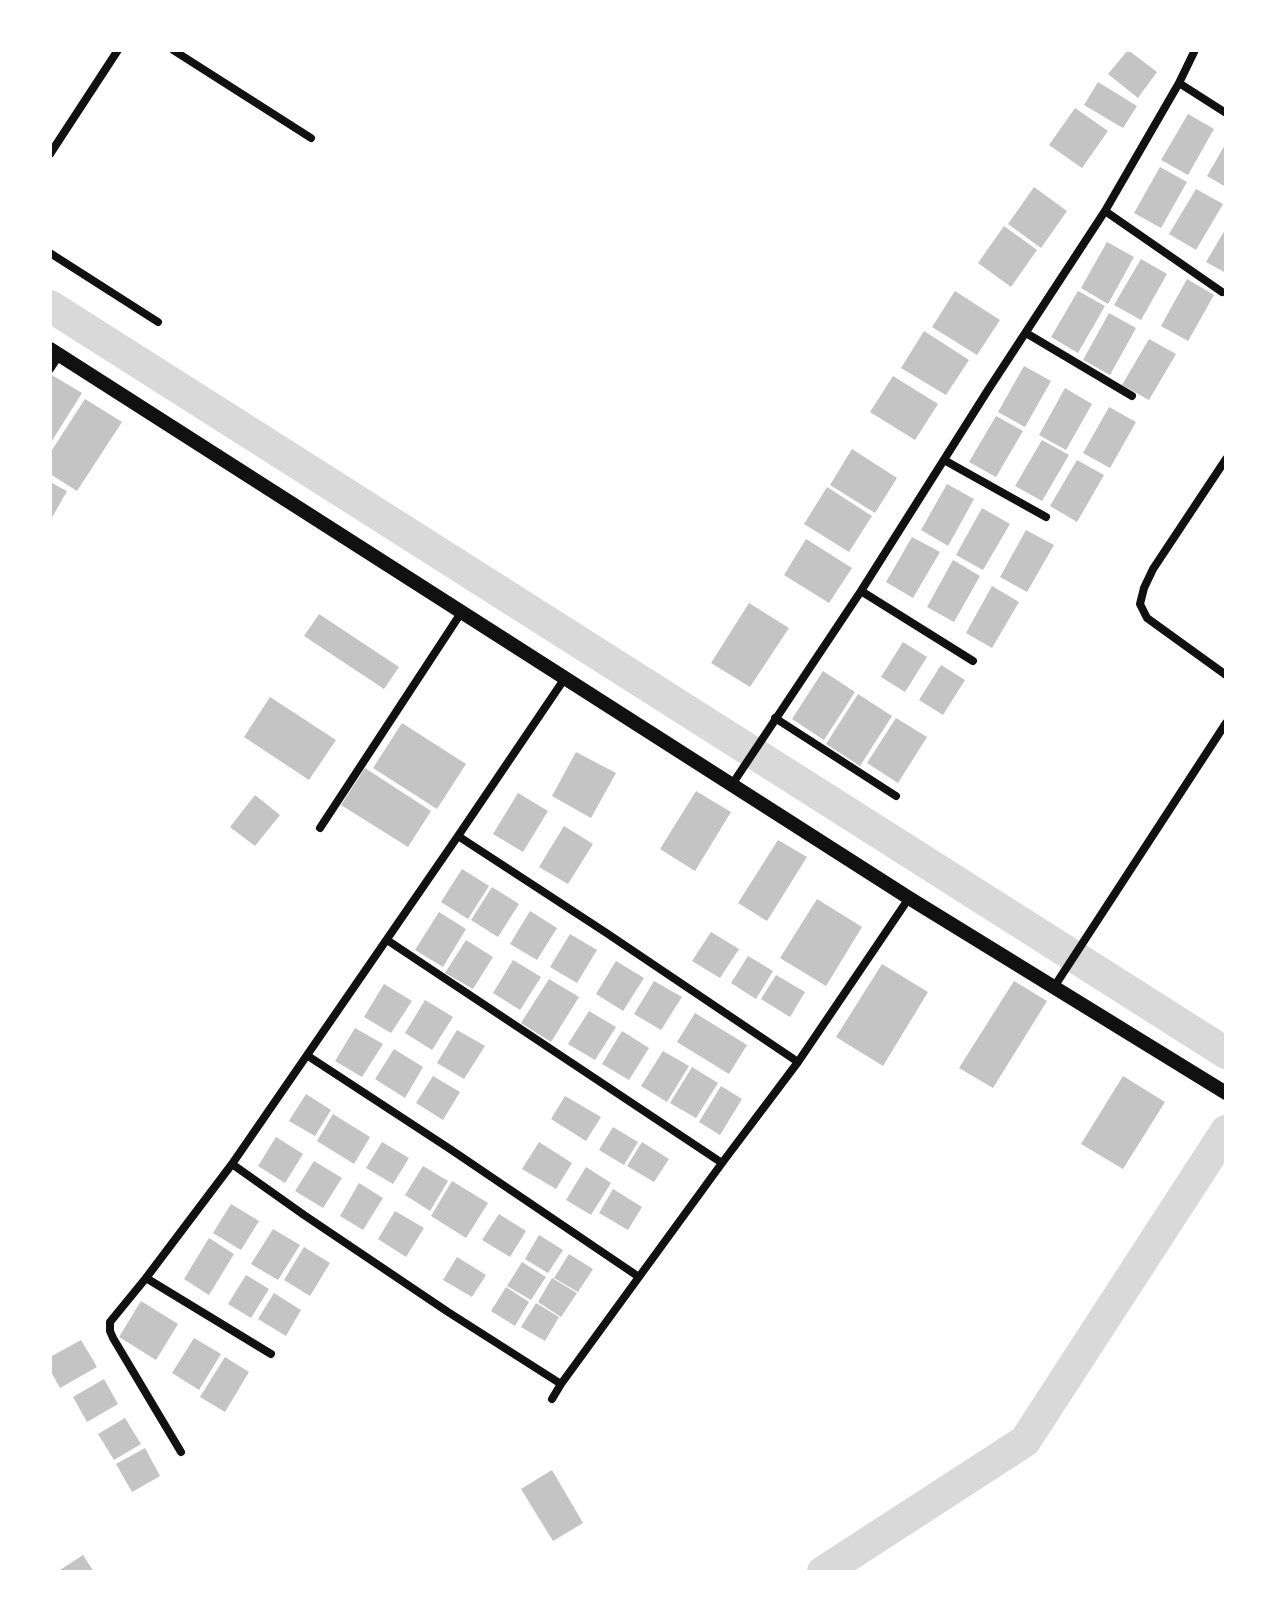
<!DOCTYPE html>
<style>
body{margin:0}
#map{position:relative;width:1276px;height:1622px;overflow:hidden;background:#fff;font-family:"IBM Plex Sans",sans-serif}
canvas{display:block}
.frame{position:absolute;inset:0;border:52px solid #fff;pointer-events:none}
</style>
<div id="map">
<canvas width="1276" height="1622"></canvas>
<div class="frame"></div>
</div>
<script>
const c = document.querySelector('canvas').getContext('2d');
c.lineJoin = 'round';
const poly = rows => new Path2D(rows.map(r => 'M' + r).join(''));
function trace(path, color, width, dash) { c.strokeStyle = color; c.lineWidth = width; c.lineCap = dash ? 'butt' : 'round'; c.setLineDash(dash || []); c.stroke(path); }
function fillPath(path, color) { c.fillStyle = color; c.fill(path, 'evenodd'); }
const canal = poly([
 [50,306,1226,1053],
 [823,1572,1025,1441,1226,1131]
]);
const building = poly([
 [1128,50,1157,72,1138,98,1108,74],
 [1098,82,1137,106,1123,128,1084,105],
 [1075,108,1108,131,1082,168,1049,145],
 [1188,114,1214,129,1188,175,1161,160],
 [1226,143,1226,187,1207,176],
 [1160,167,1187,182,1161,228,1134,213],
 [1034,187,1067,211,1041,248,1008,224],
 [1196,189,1223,204,1196,250,1169,234],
 [1004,226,1037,250,1011,287,978,263],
 [1226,228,1226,273,1206,262],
 [1107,242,1134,257,1108,304,1081,288],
 [1141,259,1167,274,1141,320,1114,305],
 [1187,279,1214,295,1188,341,1161,326],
 [955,291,1000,320,977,355,932,327],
 [1078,291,1105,306,1078,353,1051,337],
 [1109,313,1136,328,1110,375,1083,360],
 [924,331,969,360,946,395,901,368],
 [1149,339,1176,354,1149,400,1122,385],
 [1024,366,1051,381,1025,427,998,412],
 [50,374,82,393,50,444],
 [893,376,938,404,915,440,870,412],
 [1065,388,1092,404,1066,450,1039,435],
 [85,399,122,422,77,491,50,474,50,453],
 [1109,407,1136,422,1110,468,1083,453],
 [996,416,1023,431,996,477,969,462],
 [1042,440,1069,455,1042,501,1015,486],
 [852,449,897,478,875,513,830,485],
 [1077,460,1104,475,1077,522,1050,506],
 [50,482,67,491,50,521],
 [947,484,974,499,948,546,921,530],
 [827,487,872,516,849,552,804,524],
 [982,508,1010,524,983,570,956,555],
 [1026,530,1054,545,1027,592,1000,577],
 [912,537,940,552,913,598,886,582],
 [806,539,852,568,829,603,784,575],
 [953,560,980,576,954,622,927,607],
 [992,586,1019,602,992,648,966,633],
 [749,603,789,628,750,687,711,663],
 [319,614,399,667,384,689,304,636],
 [903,642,927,657,905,692,881,677],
 [941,665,965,680,943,715,919,700],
 [823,671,855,692,824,740,792,719],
 [858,694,892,716,860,766,826,744],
 [270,697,336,740,309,780,244,737],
 [896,718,927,737,898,783,867,763],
 [402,723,466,764,437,809,373,768],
 [576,752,616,773,591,818,552,796],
 [365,768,431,811,408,847,341,805],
 [696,791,731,812,695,871,660,849],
 [518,793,548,811,523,852,493,834],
 [255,795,280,815,255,846,230,827],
 [564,826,593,844,568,884,539,867],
 [778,840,807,857,767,921,738,903],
 [462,869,489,886,468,919,441,902],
 [492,887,519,904,498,937,471,920],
 [817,899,862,927,826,986,780,958],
 [530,911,557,928,537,960,510,944],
 [439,912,466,929,443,967,415,950],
 [711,932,739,949,720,978,692,961],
 [570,934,597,950,577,983,550,967],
 [466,940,493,957,473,989,445,973],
 [748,956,773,971,756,999,731,983],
 [513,960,541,977,520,1010,493,993],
 [616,961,644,978,623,1011,596,994],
 [882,964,928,992,883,1066,836,1037],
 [776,975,805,992,790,1017,761,999],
 [549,979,579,997,551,1042,521,1023],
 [654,981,682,997,661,1030,634,1014],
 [1014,981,1047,1001,993,1088,959,1068],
 [384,984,412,1001,391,1033,364,1017],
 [425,1000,453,1017,432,1050,405,1033],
 [589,1011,616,1027,595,1060,568,1044],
 [695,1013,747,1045,729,1074,677,1042],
 [355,1028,383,1044,362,1077,335,1061],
 [457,1030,485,1046,464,1079,437,1063],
 [622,1031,649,1048,629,1080,602,1064],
 [394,1049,423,1067,405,1098,375,1079],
 [663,1051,689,1066,667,1102,641,1086],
 [692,1067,718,1083,696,1118,670,1103],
 [433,1076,460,1092,443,1120,416,1103],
 [1123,1076,1165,1102,1123,1169,1081,1144],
 [721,1086,742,1099,720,1135,699,1122],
 [306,1094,331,1110,315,1136,289,1121],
 [565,1096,601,1117,586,1141,551,1119],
 [333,1114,370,1137,354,1164,317,1141],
 [613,1127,638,1142,624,1165,599,1150],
 [276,1137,303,1154,285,1183,258,1166],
 [382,1142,409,1158,393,1184,366,1168],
 [539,1142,572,1163,556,1189,522,1169],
 [642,1142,669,1159,654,1182,627,1166],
 [314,1161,342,1178,323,1208,295,1191],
 [423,1166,448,1181,430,1211,405,1195],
 [586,1167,611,1183,591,1215,566,1200],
 [452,1181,488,1203,466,1238,431,1216],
 [359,1183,383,1198,363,1230,340,1216],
 [613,1189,642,1207,628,1230,599,1213],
 [231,1204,259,1221,241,1250,213,1233],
 [395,1211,424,1228,406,1257,378,1239],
 [499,1214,526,1231,510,1257,482,1240],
 [273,1229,300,1245,278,1280,251,1264],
 [539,1235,563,1250,548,1273,525,1259],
 [209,1238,234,1254,209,1295,184,1279],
 [304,1247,330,1263,310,1296,284,1280],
 [569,1254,593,1269,578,1292,554,1278],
 [457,1257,486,1275,472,1297,443,1280],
 [522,1262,546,1277,531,1300,507,1286],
 [246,1275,269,1289,251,1318,228,1304],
 [552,1278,577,1293,561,1317,538,1302],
 [506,1287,529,1302,515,1326,491,1311],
 [274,1293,301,1310,286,1336,258,1319],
 [141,1301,178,1324,156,1360,119,1337],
 [536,1303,559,1317,545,1341,521,1327],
 [194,1338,221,1354,199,1390,172,1373],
 [81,1340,97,1367,60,1388,50,1370,50,1357],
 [225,1357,249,1372,225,1412,200,1397],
 [104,1379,118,1404,87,1422,73,1397],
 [125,1418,141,1444,114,1460,98,1434],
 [145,1448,160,1476,132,1492,116,1464],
 [552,1470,583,1523,553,1541,521,1489],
 [83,1555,94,1572,57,1572]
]);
const minor = poly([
 [173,50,311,138],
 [1179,83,1226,113],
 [50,154,118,50],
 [1105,211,1222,292],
 [50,253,158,322],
 [1026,333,1132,396],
 [50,369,60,354],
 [1226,459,1153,569,1144,588,1140,604,1147,618,1226,675],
 [944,460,1046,517],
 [861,591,973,661],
 [775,718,896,796],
 [731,786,861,591,988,390,1105,211,1179,83,1195,50],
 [320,828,461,613],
 [458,836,605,932,798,1062],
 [387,940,722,1163],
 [1054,987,1226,723],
 [308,1056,450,1149,639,1277],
 [232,1164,304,1215,448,1312,561,1384],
 [146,1278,271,1354],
 [552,1399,561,1384,722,1163,798,1062,909,898],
 [181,1452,113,1338,110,1331,110,1322,146,1278,232,1164,458,836,565,678]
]);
const tertiary = poly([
 [50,349,909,898,1226,1093]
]);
trace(canal, '#d9d9d9', 32);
fillPath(building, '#c4c4c4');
trace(minor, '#111', 8);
trace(tertiary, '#111', 14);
</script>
